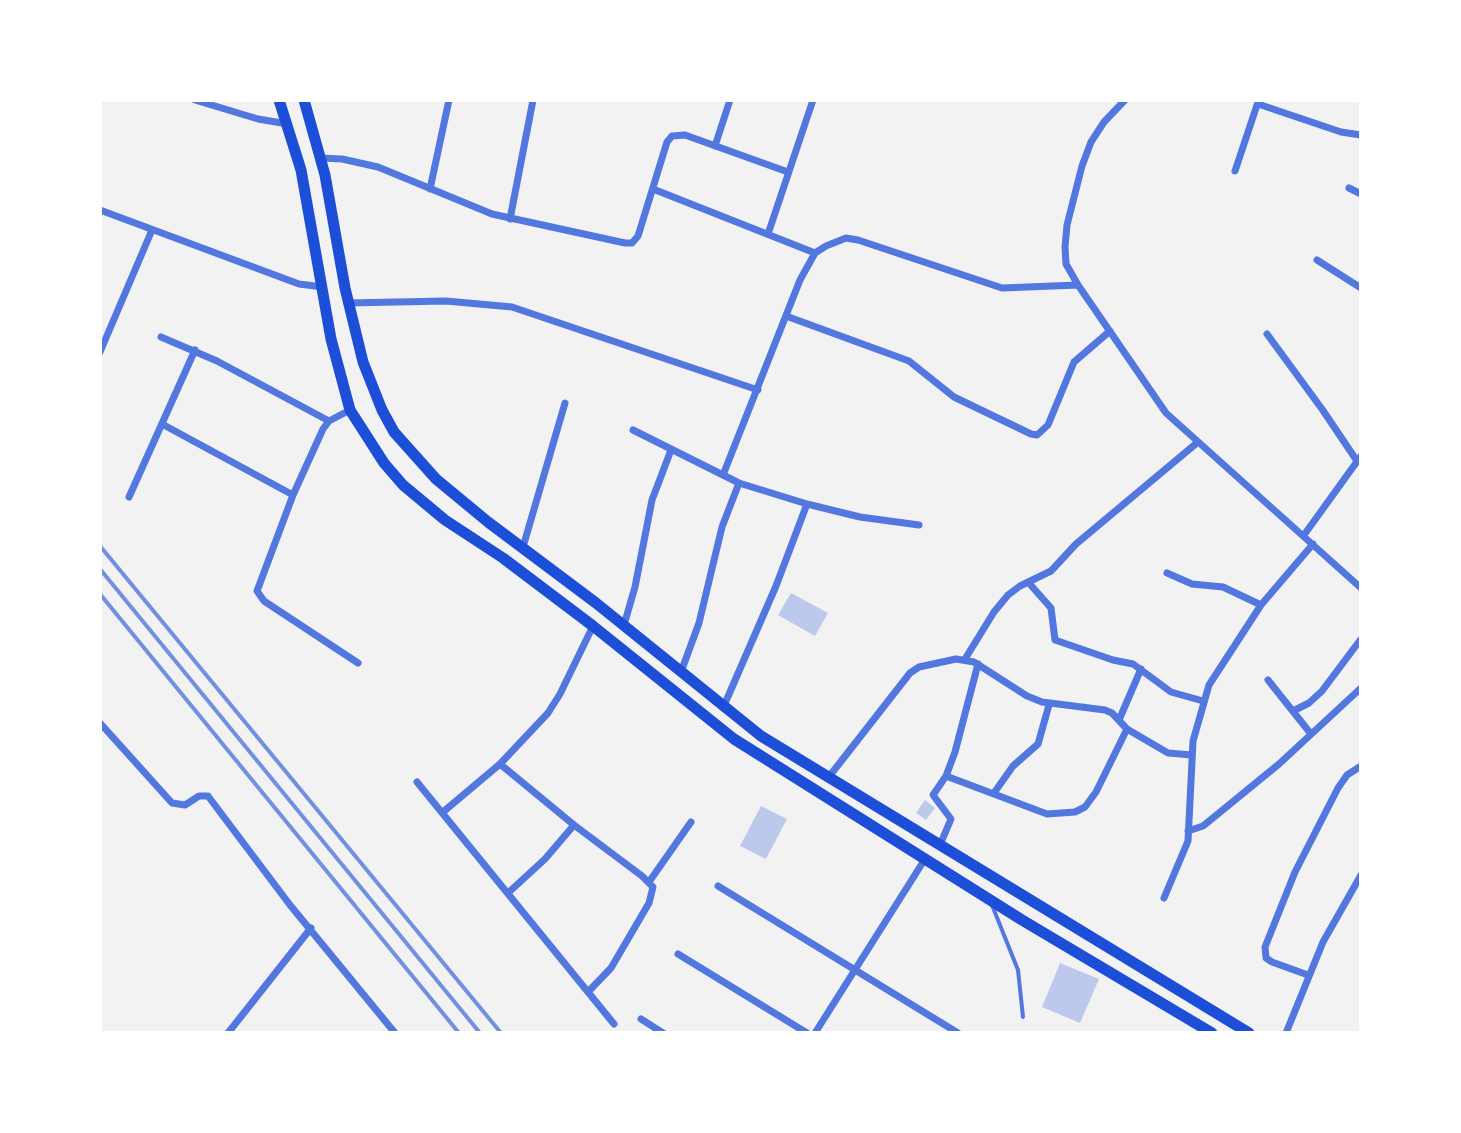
<!DOCTYPE html>
<style>
body{margin:0}
#map{position:relative;width:1461px;height:1133px;overflow:hidden;background:#f2f2f2;font-family:Overpass,sans-serif}
canvas{display:block}
.frame{position:absolute;inset:0;border:102px solid #fff;pointer-events:none}
</style>
<div id="map">
<canvas width="1461" height="1133"></canvas>
<div class="frame"></div>
</div>
<script>
const c = document.querySelector('canvas').getContext('2d');
c.lineJoin = 'round';
function fillPath(path, color) { c.fillStyle = color; c.fill(path, 'evenodd'); }
const poly = rows => new Path2D(rows.map(r => 'M' + r).join(''));
function trace(path, color, width, dash) { c.strokeStyle = color; c.lineWidth = width; c.lineCap = dash ? 'butt' : 'round'; c.setLineDash(dash || []); c.stroke(path); }
const building = poly([
 [791,593,828,613,815,636,778,615],
 [925,800,935,808,926,820,916,813],
 [761,806,787,819,766,859,740,846],
 [1060,963,1099,979,1080,1023,1042,1007]
]);
const service = poly([
 [992,905,1018,970,1023,1017]
]);
const minor = poly([
 [195,100,258,119,288,124],
 [1125,100,1104,122,1091,142,1082,166,1067,225,1065,247,1066,264,1078,285,1166,413,1361,588],
 [1258,104,1341,132,1361,135],
 [715,146,730,100],
 [321,158,342,159,378,167,492,214,625,243,632,243,638,236,667,142,672,136,685,135,788,172],
 [1235,171,1258,102],
 [1349,188,1361,194],
 [430,189,449,100],
 [653,189,815,253],
 [100,210,299,284,323,287],
 [510,219,533,100],
 [768,234,813,100],
 [1317,260,1361,288],
 [348,303,446,301,512,307,758,390],
 [786,316,909,361,954,397,1031,434,1037,435,1048,425,1074,362,1110,331],
 [1267,334,1322,409,1357,461],
 [161,337,217,361,329,421],
 [100,352,152,230],
 [350,410,329,421,323,429,293,495,257,591,264,601,358,663],
 [162,424,293,495],
 [633,430,739,483,807,504,860,517,919,525],
 [723,475,800,280,815,253,826,246,846,238,858,240,1002,288,1078,285],
 [129,497,195,350],
 [1304,535,1361,456],
 [523,547,565,403],
 [1167,573,1192,584,1223,587,1261,605],
 [1028,582,1051,608,1055,640,1113,660,1133,664,1171,692,1203,701],
 [624,625,635,587,652,500,671,450],
 [965,659,994,612,1008,595,1020,586,1051,571,1076,544,1198,442],
 [681,672,699,623,722,527,739,483],
 [1268,680,1311,734],
 [723,708,776,586,807,504],
 [1293,711,1309,703,1322,691,1361,639],
 [1119,720,1141,669],
 [100,723,172,803,185,805,199,796,208,796,290,905,395,1033],
 [500,764,574,825,642,876,653,887,649,903,611,968,588,992],
 [946,776,1047,814,1075,812,1085,807,1096,792,1127,729],
 [828,778,910,673,919,667,956,659,974,662,1027,696,1042,702,1105,710,1112,713,1127,729,1168,753,1192,755],
 [417,782,614,1024],
 [994,793,1013,766,1038,744,1049,705],
 [443,812,500,764,548,713,560,694,593,626],
 [1188,831,1203,826,1219,813,1279,764,1361,688],
 [940,845,951,819,933,795,946,776,955,752,978,664],
 [649,882,691,822],
 [718,886,958,1033],
 [508,893,545,859,574,825],
 [1164,898,1188,841,1193,741,1209,685,1261,605,1313,544],
 [678,954,807,1033],
 [1308,975,1272,962,1266,958,1265,947,1295,872,1338,788,1347,775,1361,766],
 [641,1019,663,1033],
 [228,1033,311,928],
 [815,1033,925,859],
 [1286,1033,1323,942,1361,875]
]);
const secondary = poly([
 [279,100,301,170,331,339,350,410,384,463,403,485,445,520,503,558,593,626,734,739,1022,920,1212,1033],
 [304,100,325,175,345,288,363,362,382,410,394,432,436,479,488,522,596,603,761,736,1249,1033]
]);
const rail = poly([
 [100,546,501,1033],
 [100,569,480,1033],
 [100,594,459,1033]
]);
fillPath(building, '#bdc9ec');
trace(service, '#5277de', 4);
trace(minor, '#5277de', 7);
trace(secondary, '#1d4ed8', 11);
trace(rail, '#7290e2', 4);
</script>
